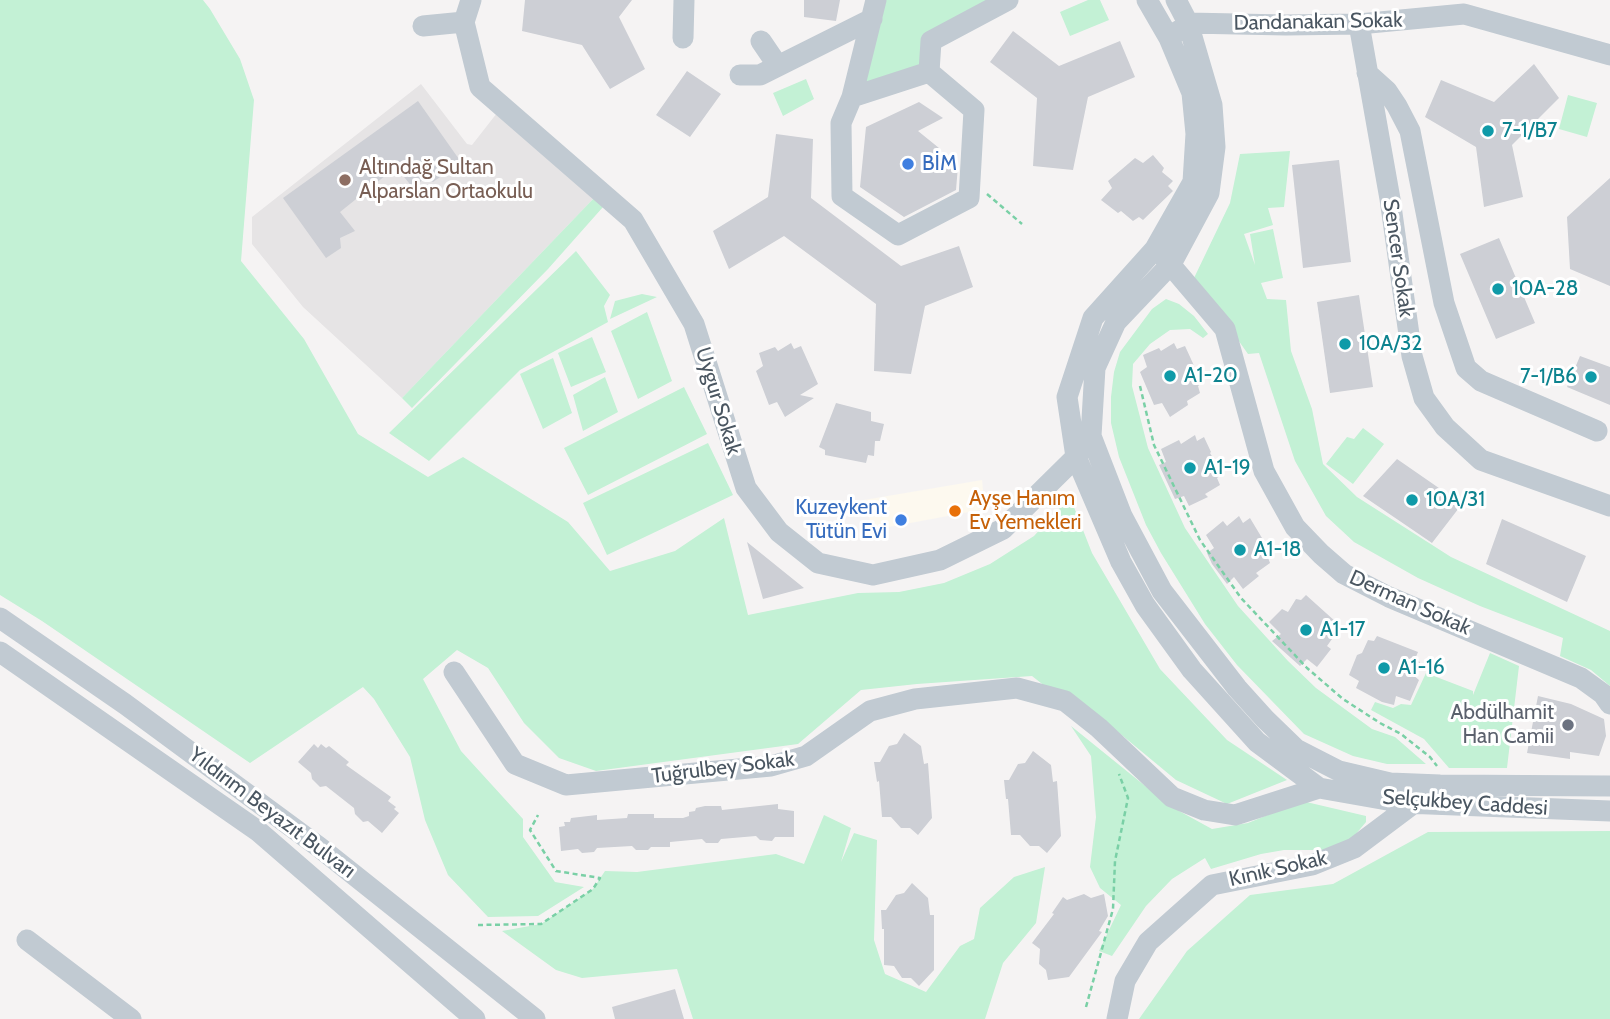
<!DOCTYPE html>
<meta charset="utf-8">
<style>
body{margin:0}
canvas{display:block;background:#f5f3f3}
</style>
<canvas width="1610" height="1019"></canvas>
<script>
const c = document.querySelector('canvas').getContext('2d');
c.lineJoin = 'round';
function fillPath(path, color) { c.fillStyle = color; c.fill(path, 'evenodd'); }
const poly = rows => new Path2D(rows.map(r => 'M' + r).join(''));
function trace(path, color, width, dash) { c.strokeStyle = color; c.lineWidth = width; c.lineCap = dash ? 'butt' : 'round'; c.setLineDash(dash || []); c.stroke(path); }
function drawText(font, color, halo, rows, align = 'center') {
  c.font = font + ' Cabin,sans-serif'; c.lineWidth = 6; c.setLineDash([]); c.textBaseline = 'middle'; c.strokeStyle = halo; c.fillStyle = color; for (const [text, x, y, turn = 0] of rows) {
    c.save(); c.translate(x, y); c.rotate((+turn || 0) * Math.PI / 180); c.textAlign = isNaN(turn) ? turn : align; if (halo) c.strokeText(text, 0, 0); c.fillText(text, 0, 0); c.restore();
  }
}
const commercial = poly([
 [982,480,985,509,873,530,864,500]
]);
const education = poly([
 [421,84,467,144,472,145,497,113,594,198,402,398,303,307,252,244,252,217]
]);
const green = poly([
 [0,0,203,0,210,9,240,59,254,100,241,261,304,339,358,434,428,477,463,457,568,522,610,571,675,551,724,518,748,615,858,593,899,592,944,583,990,564,1034,536,1070,497,1092,553,1160,669,1227,740,1287,780,1227,804,1176,780,1106,722,1106,734,1032,676,917,684,861,690,798,744,596,771,559,758,524,723,488,668,457,650,423,679,461,751,523,819,523,837,555,882,584,887,538,916,488,917,448,875,425,820,410,757,374,699,363,687,250,763,42,621,0,595],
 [876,0,1008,0,931,41,929,72,852,97],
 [1088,0,1100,0,1109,20,1070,36,1060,12],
 [806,79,814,99,783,116,773,93],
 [1568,95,1597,103,1587,137,1559,129],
 [1290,151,1284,207,1268,208,1273,225,1244,234,1255,265,1250,234,1273,229,1283,278,1261,283,1267,299,1286,300,1291,351,1312,409,1323,464,1357,497,1451,557,1610,631,1610,686,1591,670,1560,656,1563,638,1480,606,1418,578,1354,542,1326,516,1295,461,1259,353,1248,354,1194,278,1230,203,1240,154],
 [594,198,603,207,548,269,412,408,402,398],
 [576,251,610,295,604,306,608,322,520,370,429,461,389,433],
 [642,294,657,297,610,319,615,301],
 [1166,299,1179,304,1194,316,1208,334,1203,338,1190,329,1170,330,1150,344,1133,364,1132,386,1148,448,1185,528,1238,606,1288,661,1316,688,1372,729,1395,737,1426,764,1387,764,1353,756,1304,734,1237,665,1205,624,1161,553,1146,525,1119,457,1111,423,1111,397,1114,372,1120,352,1152,309],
 [647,312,672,381,638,399,611,331],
 [592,337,606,372,571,387,558,353],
 [553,358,572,413,543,429,520,374],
 [605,377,618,412,583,431,573,395],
 [684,387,707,434,588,495,564,448],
 [1363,428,1384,444,1353,484,1326,464,1347,437,1354,439],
 [708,443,733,495,607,555,583,503],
 [1490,653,1519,666,1507,768,1449,768,1424,739,1371,710,1375,702,1393,708,1401,704,1411,705,1426,673,1473,691,1473,695],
 [1071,726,1170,806,1212,829,1248,823,1302,801,1366,816,1366,822,1350,841,1328,850,1284,850,1261,854,1211,869,1205,858,1172,879,1146,906,1112,956,1099,951,1121,905,1100,888,1090,867,1096,817,1091,756],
 [824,815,851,828,841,862,854,833,877,840,874,940,885,974,926,992,960,946,974,939,980,908,1014,877,1045,867,1036,923,1003,963,985,1019,693,1019,677,969,582,978,556,970,502,931,541,924,593,889,605,871,637,872,776,854,804,864],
 [1610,831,1610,1019,1139,1019,1187,951,1250,895,1333,884,1428,832]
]);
const building = poly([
 [525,0,632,0,619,17,645,69,610,89,582,45,522,31],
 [804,0,840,0,836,21,804,17],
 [1013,31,1059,66,1120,41,1135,77,1088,97,1073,170,1033,166,1037,98,990,62],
 [1534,64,1559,98,1512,145,1523,197,1484,207,1476,147,1425,117,1441,80,1494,102],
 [687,71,721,94,690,137,656,115],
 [418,101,461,162,433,182,426,177,413,188,396,167,340,212,355,231,340,238,341,248,326,258,283,198],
 [919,102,943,118,918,131,939,148,938,169,951,160,958,166,956,190,904,217,860,187,866,127],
 [776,134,813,139,811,198,901,266,959,246,973,287,925,306,911,374,874,371,876,304,784,236,729,269,713,231,768,197],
 [1153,155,1164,168,1162,172,1173,181,1168,186,1173,191,1143,220,1139,217,1133,221,1121,211,1118,213,1101,200,1112,188,1108,181,1135,158,1143,163],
 [1339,160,1351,262,1303,268,1292,165],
 [1610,178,1610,286,1570,269,1567,217],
 [1499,238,1535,323,1496,339,1460,254],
 [1359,295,1373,387,1330,393,1317,302],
 [791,343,794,349,801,346,818,384,800,395,814,398,785,417,777,402,769,405,756,371,763,366,759,353,775,347,778,351],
 [1174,343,1177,349,1185,346,1202,383,1198,386,1200,393,1187,401,1188,405,1170,417,1162,403,1154,405,1140,372,1147,367,1143,355,1159,348,1161,351],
 [1580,356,1610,367,1610,405,1567,387],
 [836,403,871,412,871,421,884,424,880,441,875,441,874,456,868,455,866,463,825,455,825,450,819,447],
 [1195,435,1197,441,1204,437,1211,452,1210,453,1223,474,1217,478,1220,485,1205,494,1208,497,1189,506,1184,496,1175,499,1159,465,1166,462,1161,449,1179,440,1181,444],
 [1397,459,1462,504,1432,543,1363,496],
 [1239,516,1243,523,1250,518,1271,553,1267,555,1270,563,1256,573,1259,576,1243,589,1234,577,1227,584,1212,564,1207,553,1214,548,1206,535,1223,521,1227,526],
 [1502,519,1586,556,1567,602,1486,564],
 [747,542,804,588,763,599],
 [1306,595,1336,622,1333,629,1337,632,1327,646,1331,649,1317,667,1307,659,1300,666,1272,641,1281,634,1269,622,1282,609,1288,612,1296,599,1301,600],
 [1377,636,1418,652,1415,659,1420,662,1413,675,1419,680,1410,701,1396,696,1394,705,1382,702,1356,688,1359,681,1349,675,1357,655,1362,653,1368,640,1374,641],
 [1538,696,1571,704,1604,719,1606,736,1599,756,1570,752,1570,759,1527,753],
 [904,733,921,746,924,764,928,763,932,818,918,835,910,828,901,828,891,817,882,817,879,781,877,782,874,762,880,762,889,746,897,744],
 [314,744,318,748,321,744,326,748,329,746,349,762,346,765,391,797,388,801,396,807,394,809,399,813,382,833,368,821,363,822,355,814,354,808,326,786,320,787,312,779,311,773,298,762],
 [1033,751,1051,765,1053,782,1057,781,1061,836,1047,853,1039,846,1030,846,1020,835,1011,835,1008,799,1006,799,1004,780,1009,780,1018,764,1025,763],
 [778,804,778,809,794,811,794,837,775,837,772,841,760,840,756,836,721,839,718,843,706,843,702,839,670,842,670,847,651,847,648,850,636,850,632,846,597,848,594,852,582,853,578,849,561,851,559,827,565,826,564,822,570,822,571,818,597,815,597,820,627,818,628,814,654,814,654,818,683,818,689,816,689,812,695,811,696,808,705,806,721,806,722,810],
 [912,883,928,898,930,915,934,915,934,970,919,986,911,978,902,978,894,966,884,965,884,929,882,929,881,910,886,910,896,895,904,893],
 [1084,894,1091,898,1104,894,1108,916,1099,931,1102,932,1069,977,1048,980,1046,970,1039,964,1040,949,1032,943,1054,914,1052,913,1063,897,1067,900],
 [675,989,684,1019,615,1019,612,1007]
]);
const path = poly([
 [987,194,1022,224],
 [1140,386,1154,445,1200,540,1241,598,1307,668,1343,699,1380,723,1401,734,1430,757,1437,766],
 [478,925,541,924,593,889,600,878,556,871,530,830,538,815],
 [1086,1007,1113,909,1115,861,1128,798,1119,774]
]);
const minor = poly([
 [471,0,464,22,480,87,633,220,694,324,746,488,779,532,818,563,873,575,940,560,1003,529,1076,457,1082,449],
 [1147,0,1169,38,1178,31],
 [1176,0,1188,23,1212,105,1215,147,1209,193,1171,264,1116,322,1095,368,1091,436,1122,516,1162,591,1237,688,1265,719,1296,749,1339,771,1390,783,1440,785,1610,786],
 [1188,23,1286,25,1359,24,1464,14,1610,55],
 [1359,24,1390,199,1412,356,1424,398,1445,427,1481,460,1610,506],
 [423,26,464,22],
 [683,38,684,0],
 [1169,38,1192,93,1196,134,1193,182,1155,249,1093,318,1067,397,1076,457,1121,562,1145,605,1192,670,1257,742,1319,788,1404,803,1610,811],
 [761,41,778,66],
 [929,72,974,110,969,198,898,235,842,196,841,123,852,97,929,72],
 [929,72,931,41,1008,0],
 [1367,73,1387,91,1397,106,1410,131,1444,303,1466,368,1481,381,1597,431],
 [740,75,760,75,872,19],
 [852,97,876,0],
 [1163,256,1225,329,1264,471,1295,527,1321,554,1344,574,1389,597,1581,678,1603,694,1610,704],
 [0,618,125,704,319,847,535,1019],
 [0,652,258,831,475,1019],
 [454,672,515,764,566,785,771,766,806,756,870,711,915,699,1017,688,1065,701,1099,728,1172,797,1204,810,1235,815,1319,788],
 [27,940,131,1019],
 [1117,1019,1125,981,1148,942,1212,885,1312,865,1354,848,1414,803]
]);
const markers = [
 [1488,131,7,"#0f9aa8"],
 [908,164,7,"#3f7fe0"],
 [345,180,7,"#8d6e63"],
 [1498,289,7,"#0f9aa8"],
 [1345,344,7,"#0f9aa8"],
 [1170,376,7,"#0f9aa8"],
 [1591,377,7,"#0f9aa8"],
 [1190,468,7,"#0f9aa8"],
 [1412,500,7,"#0f9aa8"],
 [955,511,7,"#e8710a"],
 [901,520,7,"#3f7fe0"],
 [1240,550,7,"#0f9aa8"],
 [1306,630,7,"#0f9aa8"],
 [1384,668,7,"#0f9aa8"],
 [1568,725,7,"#6b7280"]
];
const streetNames = [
 ["Dandanakan Sokak",1318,22,-1],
 ["Sencer Sokak",1398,258,82],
 ["Uygur Sokak",718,401,73],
 ["Derman Sokak",1410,603,24],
 ["Tuğrulbey Sokak",723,768,-7],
 ["Selçukbey Caddesi",1465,803,4],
 ["Yıldırım Beyazıt Bulvarı",272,813,37],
 ["Kınık Sokak",1278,869,-13]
];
const cultureNames = [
 ["7-1/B7",1502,131],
 ["10A-28",1512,289],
 ["10A/32",1359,344],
 ["A1-20",1184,376],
 ["7-1/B6",1577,377,"right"],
 ["A1-19",1204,468],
 ["10A/31",1426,500],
 ["A1-18",1254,550],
 ["A1-17",1320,630],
 ["A1-16",1398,668]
];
const shopNames = [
 ["BİM",922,164],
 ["Kuzeykent",887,508,"right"],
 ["Tütün Evi",887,532,"right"]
];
const educationNames = [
 ["Altındağ Sultan",359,168],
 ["Alparslan Ortaokulu",359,192]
];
const foodNames = [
 ["Ayşe Hanım",969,499],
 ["Ev Yemekleri",969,523]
];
const worshipNames = [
 ["Abdülhamit",1554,713],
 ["Han Camii",1554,737]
];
fillPath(commercial, '#fdf9ef');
fillPath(education, '#e6e4e5');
fillPath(green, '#c3f1d5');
fillPath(building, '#cdcfd5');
trace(path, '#7ad0a6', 2.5, [5, 3.5]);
trace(minor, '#c1cad2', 21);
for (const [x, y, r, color] of markers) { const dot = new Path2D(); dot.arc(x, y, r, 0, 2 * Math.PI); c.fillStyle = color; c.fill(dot); trace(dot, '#fff', 2.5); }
drawText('21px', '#4a5661', '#fff', streetNames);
drawText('21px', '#0d838f', '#fff', cultureNames, 'left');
drawText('21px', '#366cbe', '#fff', shopNames, 'left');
drawText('21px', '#785e54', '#fff', educationNames, 'left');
drawText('21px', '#c56008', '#fff', foodNames, 'left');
drawText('21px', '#5b616d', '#fff', worshipNames, 'right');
</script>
